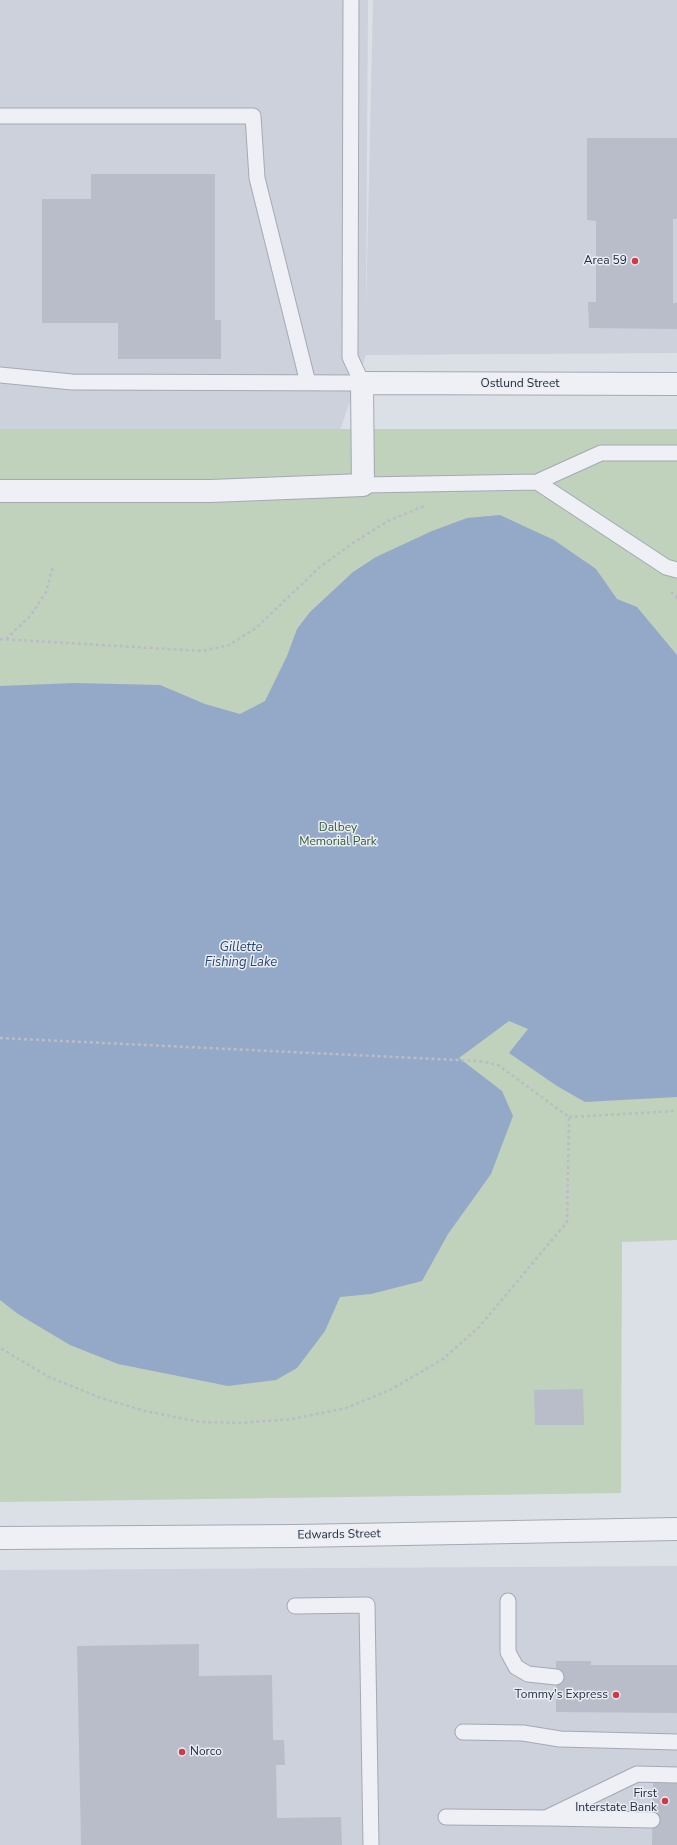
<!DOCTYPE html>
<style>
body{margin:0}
canvas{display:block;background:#dbdfe6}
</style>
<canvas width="677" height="1845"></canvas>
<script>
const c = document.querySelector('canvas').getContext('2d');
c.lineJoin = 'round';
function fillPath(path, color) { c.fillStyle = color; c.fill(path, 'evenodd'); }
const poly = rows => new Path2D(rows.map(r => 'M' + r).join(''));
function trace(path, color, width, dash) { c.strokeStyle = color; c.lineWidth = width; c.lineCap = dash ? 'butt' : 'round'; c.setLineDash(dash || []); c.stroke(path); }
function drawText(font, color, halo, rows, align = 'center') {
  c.font = font + ' "Nunito Sans",sans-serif'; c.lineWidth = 3; c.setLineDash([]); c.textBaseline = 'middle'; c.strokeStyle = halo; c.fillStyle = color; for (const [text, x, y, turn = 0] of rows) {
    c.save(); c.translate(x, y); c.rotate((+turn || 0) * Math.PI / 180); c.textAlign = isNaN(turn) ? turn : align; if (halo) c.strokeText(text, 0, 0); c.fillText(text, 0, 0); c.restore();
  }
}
const built = poly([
 [0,0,368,0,366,313,373,0,677,0,677,353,366,355,340,430,0,429],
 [677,1566,677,1845,0,1845,0,1570]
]);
const green = poly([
 [0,429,677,429,677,1240,622,1242,621,1493,0,1502]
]);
const water = poly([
 [500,515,554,540,596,569,617,599,637,607,677,655,677,1097,585,1102,557,1086,509,1053,528,1029,509,1021,459,1058,502,1091,513,1116,491,1174,448,1234,422,1281,371,1294,340,1297,325,1331,297,1368,276,1380,228,1386,118,1364,70,1345,18,1314,0,1300,0,686,75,683,160,685,205,704,240,714,265,701,287,656,297,629,310,612,353,572,376,557,432,531,467,518]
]);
const building = poly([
 [587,138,677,138,677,219,673,219,673,303,677,303,677,329,589,328,588,302,596,302,596,221,587,220],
 [91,174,215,174,215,320,221,320,221,359,118,359,118,323,42,323,42,199,91,199],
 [583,1389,584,1425,535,1425,534,1390],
 [199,1644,199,1676,272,1675,273,1740,284,1740,285,1765,276,1765,277,1818,341,1817,342,1845,81,1845,77,1646],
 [556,1661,591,1661,591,1665,677,1665,677,1713,556,1712],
 [653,1782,677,1783,677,1845,652,1845]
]);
const path = poly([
 [671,592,677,598],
 [0,639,203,651,229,645,256,628,320,567,356,541,388,521,424,506],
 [6,639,31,615,46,592,53,566],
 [0,1038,479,1061,498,1065,569,1117,567,1222,479,1327,443,1359,390,1390,346,1408,292,1419,241,1423,200,1422,145,1411,101,1398,49,1377,0,1348],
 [569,1117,677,1111]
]);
const lane = poly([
 [0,116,253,116,257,178,308,383],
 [0,375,72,382,362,383,350,357,351,0],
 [537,482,666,567,677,570],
 [363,485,537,482,601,453,677,453],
 [508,1601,508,1652,516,1667,528,1674,556,1677],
 [295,1606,367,1605,371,1845],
 [463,1732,523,1733,560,1739,677,1742],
 [446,1817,546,1818,637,1774,677,1775],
 [549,1818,652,1820]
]);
const street = poly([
 [0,491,211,491,363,485,362,383,677,384],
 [0,1538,296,1536,677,1529]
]);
const markers = [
 [635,261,4,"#d33945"],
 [616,1695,4,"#d33945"],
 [182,1752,4,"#d33945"],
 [665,1801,4,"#d33945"]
];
const poiNames = [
 ["Area 59",627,261],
 ["Tommy's Express",608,1695],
 ["Norco",190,1752,"left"],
 ["First",657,1794],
 ["Interstate Bank",657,1808]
];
const streetNames = [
 ["Ostlund Street",520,384],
 ["Edwards Street",339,1535,-1]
];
const parkNames = [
 ["Dalbey",338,828],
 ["Memorial Park",338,842]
];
const waterNames = [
 ["Gillette",241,948],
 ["Fishing Lake",241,963]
];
fillPath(built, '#cdd1db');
fillPath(green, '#c0d1bc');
fillPath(water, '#94a9c8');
fillPath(building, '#b8bdc9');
trace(lane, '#a4a9b3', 17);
trace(street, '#a4a9b3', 24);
trace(path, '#babdc5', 2.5, [3, 3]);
trace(lane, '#eef0f5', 15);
trace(street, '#eef0f5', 22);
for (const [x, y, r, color] of markers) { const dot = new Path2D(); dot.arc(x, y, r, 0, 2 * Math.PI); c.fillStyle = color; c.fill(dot); trace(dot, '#eaeef4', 1.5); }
drawText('12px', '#252c3d', '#eaeef4', poiNames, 'right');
drawText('12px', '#252c3d', '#eaeef4', streetNames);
drawText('12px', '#365931', '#eaeef4', parkNames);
drawText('italic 13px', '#2e4772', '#eaeef4', waterNames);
</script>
